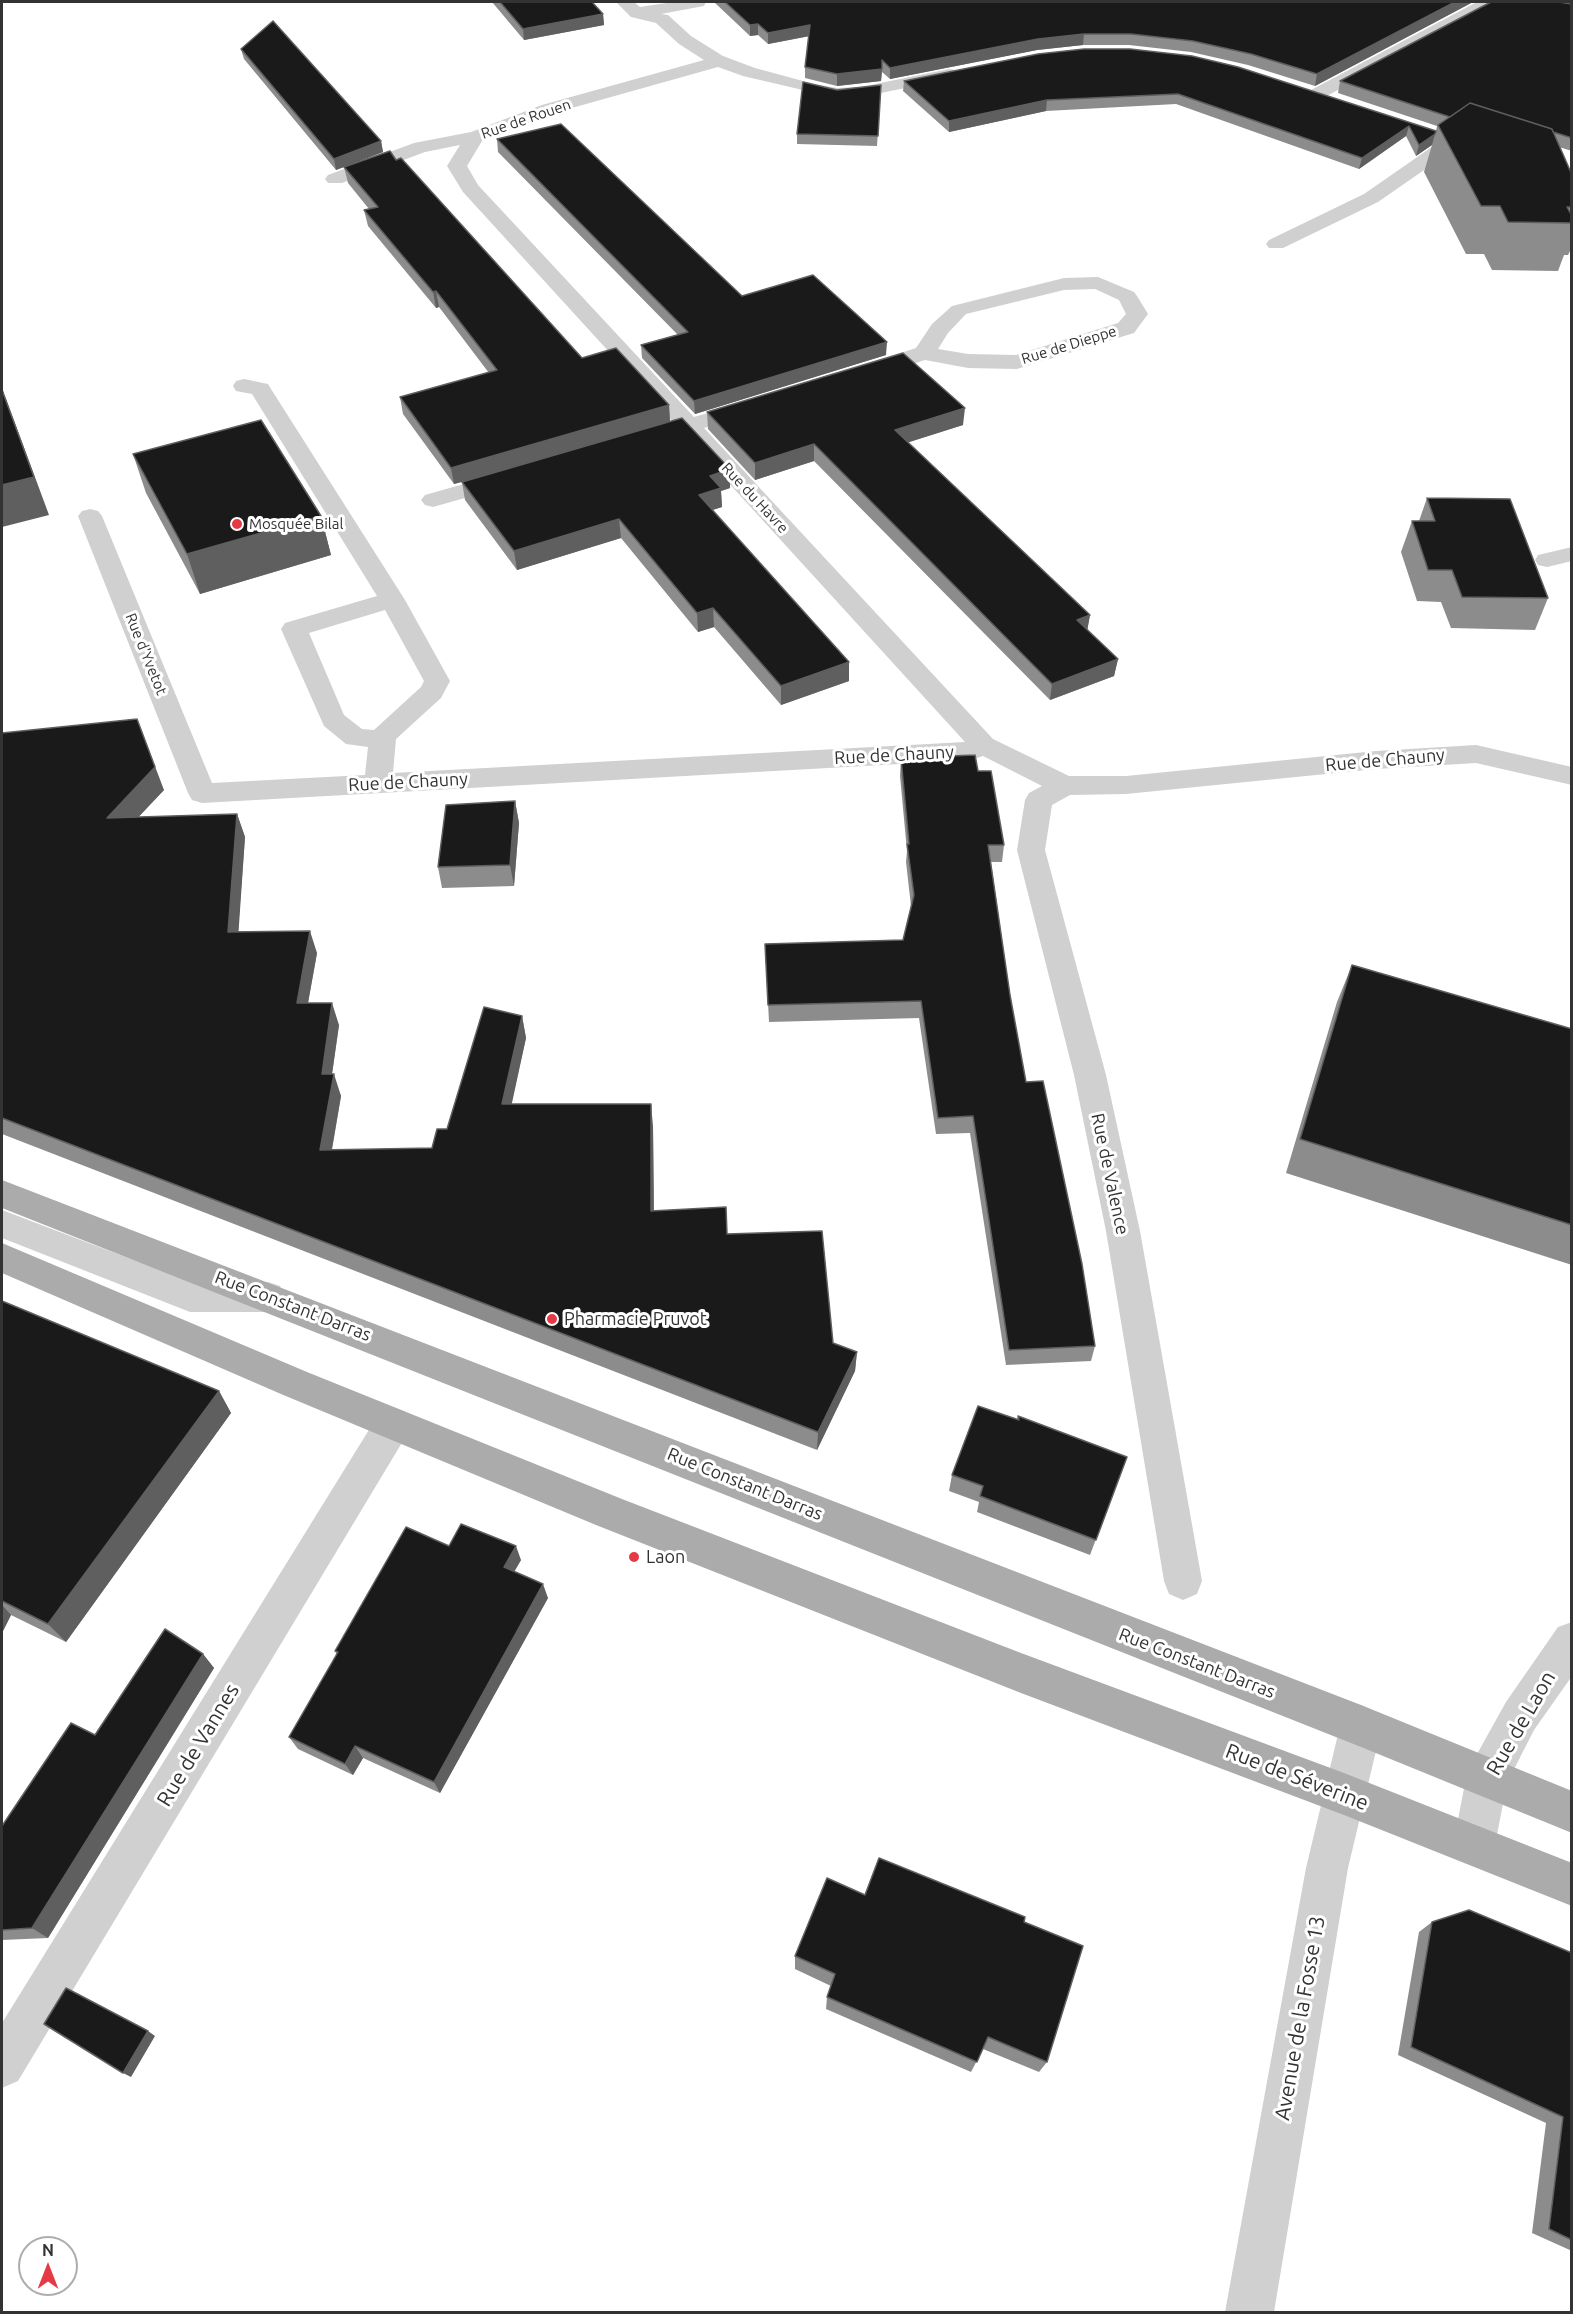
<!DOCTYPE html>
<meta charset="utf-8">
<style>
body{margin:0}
#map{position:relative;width:1573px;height:2314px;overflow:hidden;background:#fff;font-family:Ubuntu,sans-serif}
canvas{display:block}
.frame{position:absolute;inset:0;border:3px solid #333;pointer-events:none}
.north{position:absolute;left:18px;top:2236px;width:60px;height:60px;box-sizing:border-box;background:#fff;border:2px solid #adadad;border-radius:50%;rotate:0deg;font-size:16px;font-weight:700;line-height:24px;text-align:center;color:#333}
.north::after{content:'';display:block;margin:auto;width:21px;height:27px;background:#e63946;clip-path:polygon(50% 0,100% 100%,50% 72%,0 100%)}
</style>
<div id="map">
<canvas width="1573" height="2314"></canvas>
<div class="frame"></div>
<div class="north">N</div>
</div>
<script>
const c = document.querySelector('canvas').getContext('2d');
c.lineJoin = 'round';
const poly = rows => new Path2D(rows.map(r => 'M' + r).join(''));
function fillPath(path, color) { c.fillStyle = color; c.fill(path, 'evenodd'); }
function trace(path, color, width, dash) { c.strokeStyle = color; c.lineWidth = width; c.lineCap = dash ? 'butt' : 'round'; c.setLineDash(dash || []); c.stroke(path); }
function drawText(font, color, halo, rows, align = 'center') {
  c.font = font + ' Ubuntu,sans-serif'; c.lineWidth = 6; c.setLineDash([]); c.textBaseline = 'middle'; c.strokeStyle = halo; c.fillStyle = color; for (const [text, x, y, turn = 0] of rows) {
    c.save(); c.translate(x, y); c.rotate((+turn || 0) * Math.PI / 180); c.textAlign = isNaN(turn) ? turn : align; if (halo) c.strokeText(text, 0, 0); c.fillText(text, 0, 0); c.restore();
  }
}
const minor = poly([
 [616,2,634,2,640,7,673,2,706,2,704,6,661,14,668,15,691,36,723,56,755,68,814,84,837,88,861,87,949,69,955,70,958,74,955,78,949,79,861,97,837,98,743,76,718,67,554,113,482,141,467,166,478,185,694,417,751,401,759,403,762,408,759,413,704,428,993,739,1069,776,1126,776,1376,751,1476,745,1572,767,1572,785,1476,763,1376,769,1126,794,1070,795,1052,805,1045,850,1106,1075,1140,1231,1202,1581,1197,1594,1183,1600,1169,1594,1164,1581,1106,1231,1074,1075,1017,850,1025,800,1029,793,1042,786,983,756,971,760,202,803,192,800,188,793,78,516,82,511,90,509,98,511,102,516,212,783,365,775,368,747,346,744,324,726,281,629,285,623,377,596,252,394,236,391,233,386,236,381,244,379,268,384,271,389,405,600,450,681,441,698,396,739,393,773,965,742,684,434,645,445,637,443,634,438,637,433,674,423,463,192,447,166,460,145,425,152,342,183,328,183,325,179,328,175,414,143,471,132,542,105,704,60,679,44,656,23,631,17,616,2],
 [385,610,424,681,421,687,374,730,362,729,344,715,309,633,385,610],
 [1477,2,1497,2,1495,6,1323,98,1317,99,1311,98,1308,94,1311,90,1477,2],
 [1456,133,1463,135,1465,139,1463,143,1378,202,1283,248,1269,248,1266,244,1269,240,1364,194,1449,135,1456,133],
 [1098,277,1134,292,1137,296,1148,314,1134,333,1017,369,968,368,925,360,866,379,858,377,855,372,858,367,916,348,932,324,952,306,1064,278,1098,277],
 [1095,289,1119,300,1126,314,1118,323,1016,355,968,354,938,349,948,333,966,314,1064,290,1095,289],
 [506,472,514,474,518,479,514,484,433,507,425,505,421,500,425,495,506,472],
 [1572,547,1572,561,1547,567,1538,565,1535,560,1538,555,1572,547],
 [2,1210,191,1282,268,1282,280,1286,285,1297,280,1308,268,1312,190,1312,2,1238,2,1210],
 [393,1407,406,1412,411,1424,406,1436,18,2081,2,2088,2,2023,380,1412,393,1407],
 [1572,1622,1572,1676,1534,1730,1507,1783,1495,1845,1489,1860,1474,1866,1459,1860,1453,1845,1466,1778,1472,1763,1506,1702,1558,1627,1572,1622],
 [1361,1705,1375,1712,1382,1726,1348,1868,1274,2312,1225,2312,1306,1868,1340,1726,1347,1712,1361,1705]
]);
const major = poly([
 [2,1180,1361,1705,1572,1791,1572,1833,1361,1747,2,1208,2,1180],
 [2,1243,307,1372,622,1499,1021,1653,1344,1773,1572,1863,1572,1906,1344,1815,1021,1693,596,1525,281,1394,2,1273,2,1243]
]);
const wall = poly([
 [492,2,592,2,603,14,604,25,524,40],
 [714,2,1473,2,1315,86,1248,65,1191,52,1129,45,1083,45,1037,50,890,79,882,72,881,81,837,86,805,78,805,67,809,36,768,44,758,35,750,36],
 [1572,4,1572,151,1559,147,1572,175,1572,247,1568,255,1564,255,1558,271,1492,270,1484,254,1466,254,1424,172,1432,145,1416,156,1406,136,1359,169,1176,104,1046,111,949,132,903,91,904,81,1038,54,1436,131,1437,126,1338,93,1340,81],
 [241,49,381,141,383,152,336,170,244,59],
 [881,85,877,146,797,144,797,134,837,90],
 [497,139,742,296,886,355,695,414,642,358,641,345,678,335,498,152],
 [396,160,582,358,669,405,670,422,730,488,721,491,722,507,712,510,849,662,849,681,781,705,714,627,698,632,621,538,517,570,465,500,462,482,454,484,403,414,400,397,489,373,439,307,436,308,368,226,364,210,369,209,348,183,344,167],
 [707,412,963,425,908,442,1090,615,1087,630,1118,659,1114,676,1050,700,814,461,755,480,708,429],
 [133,454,321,516,331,555,200,594,146,493],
 [1427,498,1548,598,1535,630,1451,628,1441,602,1417,601,1401,552,1412,521,1419,521],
 [2,733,164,790,138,817,237,814,245,837,238,931,317,953,308,1003,339,1025,332,1074,341,1096,332,1150,432,1148,447,1129,522,1016,526,1038,511,1104,653,1126,654,1211,727,1234,833,1343,857,1352,855,1371,817,1450,2,1134],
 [901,758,978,771,1004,845,1002,862,991,862,1010,995,1026,1082,1095,1346,1091,1361,1006,1365,970,1133,936,1134,919,1018,769,1022,765,944,903,940,911,906,906,862,907,851,900,776],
 [515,801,519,823,514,886,442,888,438,867],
 [1352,965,1572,1029,1572,1265,1286,1173,1337,1002],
 [2,1301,219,1391,231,1413,66,1642,11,1615,2,1633],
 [1018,1416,1127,1457,1090,1555,977,1512,979,1502,949,1491,952,1475,1017,1420],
 [449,1546,521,1560,514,1571,548,1598,440,1793,363,1758,353,1775,298,1749,289,1737,337,1655,335,1651],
 [203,1654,214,1668,48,1938,2,1940,2,1826,95,1735],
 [865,1895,1024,1922,1047,2062,1039,2072,983,2049,971,2072,826,2009,827,1997,831,1986,795,1969,795,1956],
 [1432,1922,1572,1953,1572,2251,1532,2233,1546,2123,1398,2055,1419,1932]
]);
const shadedWall = poly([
 [1455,2,1473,2,1315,86,1317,74],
 [603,14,604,25,524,40,523,29],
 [758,24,758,35,750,36,750,25],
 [810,25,810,36,768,44,768,33],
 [1084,34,1083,45,1037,50,890,79,890,68,1038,39],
 [882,69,881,81,837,86,837,74],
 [1047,100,1046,111,949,132,949,121],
 [1409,126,1406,136,1359,169,1362,158],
 [1435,134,1432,145,1416,156,1419,145],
 [381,141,383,152,336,170,334,159],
 [436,291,439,307,436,308,433,292],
 [887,342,886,355,695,414,694,401],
 [2,388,49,515,2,527],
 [669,405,670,422,454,484,451,468],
 [965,408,963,425,894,447,895,430],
 [814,444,814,461,755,480,755,463],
 [730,469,730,488,721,491,722,507,700,514,699,495,710,476],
 [321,516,331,555,200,594,187,554],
 [619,519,621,538,517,570,514,551],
 [713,608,714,627,698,632,697,613],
 [1090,615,1087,632,1077,620],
 [1118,659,1114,676,1050,700,1052,684],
 [849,662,849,681,781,705,781,686],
 [137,719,164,790,116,841,107,818],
 [515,801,519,823,514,886,510,865],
 [237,814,245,837,237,954,228,932],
 [310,931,317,953,304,1025,297,1003],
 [332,1003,339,1025,329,1095,322,1074],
 [522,1016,526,1038,507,1126,502,1104],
 [334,1074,341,1096,328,1171,320,1150],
 [651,1104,653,1126,654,1231,651,1211],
 [857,1352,855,1371,817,1450,818,1432],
 [219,1391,231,1413,66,1642,48,1624],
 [516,1546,521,1560,509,1581,504,1567],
 [543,1584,548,1598,440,1793,434,1782],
 [2,1605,11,1615,2,1633],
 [203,1654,214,1668,48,1938,32,1928],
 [355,1746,363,1758,353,1775,345,1764],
 [148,2031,155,2036,131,2077,123,2073]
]);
const building = poly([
 [500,2,592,2,603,14,523,29,500,2],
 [725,2,1455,2,1317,74,1251,54,1193,41,1131,34,1084,34,1038,39,890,68,882,60,882,69,837,74,805,67,810,25,768,33,758,24,750,25,725,2],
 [1491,2,1559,2,1572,4,1572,138,1553,132,1552,129,1470,103,1450,117,1340,81,1491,2],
 [273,21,381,141,334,159,241,49,273,21],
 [1084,49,1130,49,1192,56,1238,67,1436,131,1435,134,1419,145,1409,126,1362,158,1178,94,1047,100,949,121,904,81,1038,54,1084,49],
 [803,82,837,90,881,85,878,136,797,134,803,82],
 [1470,103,1552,129,1572,175,1572,207,1567,207,1572,216,1572,223,1508,222,1500,206,1481,206,1438,125,1470,103],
 [561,124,742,296,813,275,887,342,694,401,641,345,688,332,497,139,561,124],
 [390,151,396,160,401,158,582,358,616,348,669,405,451,468,400,397,497,370,436,291,433,292,364,210,378,207,344,167,390,151],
 [903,353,965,408,895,430,1090,615,1077,620,1118,659,1052,684,814,444,755,463,707,412,903,353],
 [2,390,34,477,2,485,2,390],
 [682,418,730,469,710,476,721,488,699,495,849,662,781,686,713,608,697,613,619,519,514,551,462,482,682,418],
 [261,420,321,516,187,554,133,454,261,420],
 [1427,498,1510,499,1548,598,1462,597,1452,570,1428,570,1412,521,1435,521,1427,498],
 [137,719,155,767,107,818,237,814,228,932,310,931,297,1003,332,1003,322,1074,334,1074,320,1150,432,1148,437,1129,447,1129,484,1007,522,1016,502,1104,651,1104,651,1211,726,1207,727,1234,822,1231,833,1343,857,1352,818,1432,2,1118,2,733,137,719],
 [975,755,978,771,991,771,1004,845,988,845,1010,995,1026,1082,1043,1081,1082,1264,1095,1346,1009,1350,973,1116,938,1118,921,1001,768,1005,765,944,903,940,914,895,907,844,909,844,901,758,975,755],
 [515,801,510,865,438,867,446,805,515,801],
 [1352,965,1572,1029,1572,1225,1300,1139,1352,965],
 [2,1301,219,1391,48,1624,2,1601,2,1301],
 [978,1406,1019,1420,1018,1416,1127,1457,1096,1540,980,1496,983,1486,952,1475,978,1406],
 [461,1524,516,1546,504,1567,543,1584,434,1782,355,1746,345,1764,289,1737,338,1652,335,1651,406,1527,449,1546,461,1524],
 [165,1629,203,1654,32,1928,2,1930,2,1826,71,1723,95,1735,165,1629],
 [879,1858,1025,1917,1024,1922,1083,1946,1047,2062,988,2037,977,2062,827,1997,835,1974,795,1956,827,1878,865,1895,879,1858],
 [1469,1910,1572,1953,1572,2240,1549,2229,1563,2117,1411,2047,1432,1922,1469,1910],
 [66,1988,148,2031,123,2073,44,2024,66,1988]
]);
const markers = [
 [237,524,6,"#e63946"],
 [552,1319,6,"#e63946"],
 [634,1557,6,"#e63946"]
];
const farStreetnames = [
 ["Rue de Rouen",526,119,-19],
 ["Rue de Dieppe",1069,345,-17],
 ["Rue du Havre",755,498,47],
 ["Rue d'Yvetot",146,654,68]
];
const farPoinames = [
 ["Mosquée Bilal",249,524]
];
const streetNames = [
 ["Rue de Chauny",894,755,-3],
 ["Rue de Chauny",1385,760,-5],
 ["Rue de Chauny",408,782,-3],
 ["Rue de Valence",1110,1174,78],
 ["Rue Constant Darras",293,1306,21],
 ["Rue Constant Darras",745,1484,22],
 ["Rue Constant Darras",1197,1663,21]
];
const poiNames = [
 ["Pharmacie Pruvot",564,1319],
 ["Laon",646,1557]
];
const nearStreetnames = [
 ["Rue de Laon",1521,1723,-60],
 ["Rue de Vannes",198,1745,-59],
 ["Rue de Séverine",1297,1777,21],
 ["Avenue de la Fosse 13",1300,2018,-80]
];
fillPath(minor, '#d0d0d0');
fillPath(major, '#ababab');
fillPath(wall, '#8c8c8c');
fillPath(shadedWall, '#5f5f5f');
fillPath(building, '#1a1a1a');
trace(building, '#5f5f5f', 1.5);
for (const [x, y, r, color] of markers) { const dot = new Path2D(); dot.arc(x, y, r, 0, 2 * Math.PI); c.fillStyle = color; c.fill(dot); trace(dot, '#fff', 2); }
drawText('15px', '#333', '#fff', farStreetnames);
drawText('15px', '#333', '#fff', farPoinames, 'left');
drawText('18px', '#333', '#fff', streetNames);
drawText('18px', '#333', '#fff', poiNames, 'left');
drawText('21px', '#333', '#fff', nearStreetnames);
</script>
